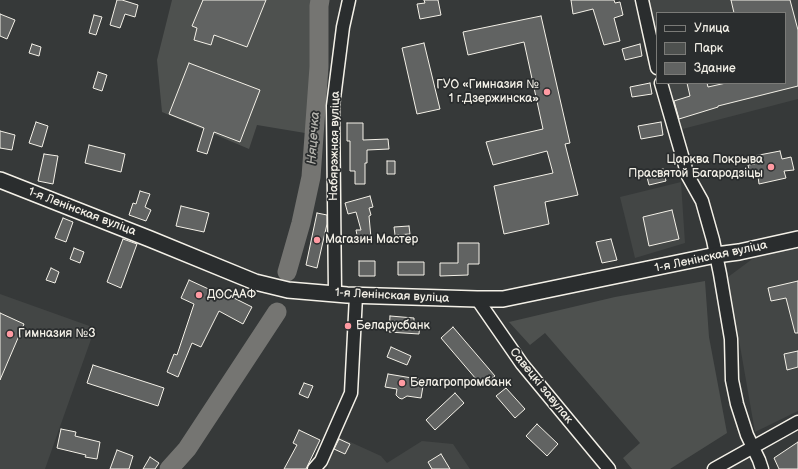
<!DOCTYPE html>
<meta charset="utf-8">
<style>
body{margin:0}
#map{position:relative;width:798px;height:469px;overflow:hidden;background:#363939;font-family:"Balsamiq Sans",sans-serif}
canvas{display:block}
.legend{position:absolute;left:656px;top:12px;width:130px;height:72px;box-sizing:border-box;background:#2a2d2e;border:1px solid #7b7b78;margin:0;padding:5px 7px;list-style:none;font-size:12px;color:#f4f1e8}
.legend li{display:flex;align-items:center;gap:8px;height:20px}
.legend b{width:20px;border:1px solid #7b7b78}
</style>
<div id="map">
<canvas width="798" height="469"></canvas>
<ul class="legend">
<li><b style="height:5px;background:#2a2d2e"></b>Улица</li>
<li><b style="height:11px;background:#4e514f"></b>Парк</li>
<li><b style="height:11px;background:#616362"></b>Здание</li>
</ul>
</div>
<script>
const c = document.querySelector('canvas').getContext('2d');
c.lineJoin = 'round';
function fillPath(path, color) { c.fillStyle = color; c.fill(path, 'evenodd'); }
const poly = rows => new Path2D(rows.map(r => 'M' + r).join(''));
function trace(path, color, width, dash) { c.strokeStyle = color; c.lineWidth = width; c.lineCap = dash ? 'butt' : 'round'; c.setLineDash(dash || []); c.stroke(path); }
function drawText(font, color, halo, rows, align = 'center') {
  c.font = font + ' "Balsamiq Sans",sans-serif'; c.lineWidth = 3.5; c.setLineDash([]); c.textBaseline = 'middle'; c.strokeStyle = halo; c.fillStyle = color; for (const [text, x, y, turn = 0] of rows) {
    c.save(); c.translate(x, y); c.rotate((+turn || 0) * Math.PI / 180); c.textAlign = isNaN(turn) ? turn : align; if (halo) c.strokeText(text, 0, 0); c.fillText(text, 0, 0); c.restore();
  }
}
const built = poly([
 [639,0,798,0,798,99,671,132,657,83,785,83,785,13,657,13,657,81,635,1],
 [681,182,685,243,635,258,620,197],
 [798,247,798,411,755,432,728,277,759,254],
 [0,294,95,328,45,469,0,469],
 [337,436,381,456,387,463,422,441,453,444,470,469,328,469,329,455]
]);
const green = poly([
 [172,0,316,0,313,14,314,72,305,133,257,125,249,149,162,112,157,60],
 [705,281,709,337,727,433,670,469,632,469,623,458,640,443,545,333,530,345,509,322,615,297]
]);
const river = poly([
 [287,272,301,223,311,177,319,67,319,6,320,0],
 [169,469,187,449,277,312]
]);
const building = poly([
 [117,0,122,0,138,5,135,17,125,14,120,28,110,25,117,0],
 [203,0,266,0,247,47,214,35,211,45,194,40,197,28,192,26,203,0],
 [424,0,438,0,441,15,420,19,417,4,425,3,424,0],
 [571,0,614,0,615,3,620,2,623,15,614,18,620,41,604,45,593,9,573,14,571,0],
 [731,0,790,0,798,30,798,86,718,106,718,107,679,119,674,101,690,96,687,83,707,83,708,87,726,83,785,83,785,13,734,13,731,0],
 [0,14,15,20,7,39,0,36,0,14],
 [94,15,102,17,96,35,89,33,94,15],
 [541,16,570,143,565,144,578,195,545,202,549,224,504,234,494,186,553,173,547,151,493,165,486,142,543,129,524,42,468,55,463,32,541,16],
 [424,43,440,109,417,114,402,48,424,43],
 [32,44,41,47,39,56,29,53,32,44],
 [640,44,642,56,625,60,622,49,640,44],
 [189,63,260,90,240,142,214,132,207,154,197,151,204,128,169,114,189,63],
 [98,72,107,75,102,91,93,88,98,72],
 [650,83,652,94,632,97,630,87,650,83],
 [36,122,48,126,42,147,29,143,36,122],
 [661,122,663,135,641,139,638,126,661,122],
 [347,123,363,123,363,140,388,139,389,149,367,150,367,163,365,163,365,184,355,184,355,171,350,171,350,141,347,141,347,123],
 [0,131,15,135,12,150,0,148,0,131],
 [89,145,125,154,121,172,85,163,89,145],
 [780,151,782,159,791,157,794,170,784,171,786,178,759,184,758,176,751,178,748,165,755,164,754,156,780,151],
 [44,154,58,156,53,184,38,181,44,154],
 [387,161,395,161,395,174,387,174,387,161],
 [663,169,666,181,649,185,646,173,663,169],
 [140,191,150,194,145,207,151,210,146,221,129,215,133,203,136,204,140,191],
 [370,196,373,207,369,208,371,215,369,216,371,238,358,240,356,230,361,230,356,212,348,214,345,203,370,196],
 [181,206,209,213,204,232,176,226,181,206],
 [672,210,679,239,649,246,643,217,672,210],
 [317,213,327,215,327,224,317,268,306,265,317,213],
 [63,218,73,222,66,242,55,238,63,218],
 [409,226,410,234,395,235,394,227,409,226],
 [123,239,137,244,121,288,107,282,123,239],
 [611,239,617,260,602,263,596,242,611,239],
 [458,243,479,243,479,264,468,264,468,275,440,276,440,263,458,263,458,243],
 [74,248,84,252,80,263,70,259,74,248],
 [359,261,375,261,375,276,359,276,359,261],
 [398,262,424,262,424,275,398,275,398,262],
 [51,268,59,272,55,283,46,280,51,268],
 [189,280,228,298,230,296,252,307,243,324,219,311,201,347,192,343,178,377,167,372,174,354,177,355,194,304,181,298,189,280],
 [798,281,798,333,795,333,786,298,771,301,768,288,798,281],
 [0,313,24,324,0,380,0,313],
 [390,316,414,318,414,322,420,322,419,334,389,332,390,316],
 [453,327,495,376,482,386,441,338,453,327],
 [391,347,411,356,407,365,387,357,391,347],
 [798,351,798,367,787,370,784,354,798,351],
 [93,365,164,388,158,406,87,383,93,365],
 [388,374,424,380,421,398,407,396,402,399,399,398,396,395,397,389,385,387,388,374],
 [304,383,313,386,308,398,299,394,304,383],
 [506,388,525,409,515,418,496,396,506,388],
 [455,393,464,403,435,430,426,420,455,393],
 [537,424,558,444,547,456,526,436,537,424],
 [61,429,76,432,75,436,100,442,97,459,85,457,86,455,57,448,61,429],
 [299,430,320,440,306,469,284,469,297,445,293,443,299,430],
 [339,439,350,444,345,454,334,449,339,439],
 [798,442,798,469,779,469,774,458,798,442],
 [117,450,133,456,129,469,110,469,117,450],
 [441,454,450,469,432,469,428,462,441,454],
 [150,457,159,463,155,469,143,469,150,457]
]);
const minor = poly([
 [642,0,657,68],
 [661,83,688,176,702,201,713,240,720,274,731,339,732,380,737,404,747,435,759,460,762,469],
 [335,293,333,106,343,27,349,0],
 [477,299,522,364,609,469],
 [314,469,321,461,351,393,356,296],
 [714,469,798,422]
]);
const major = poly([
 [0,180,150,239,255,282,288,290,347,295,477,299,503,299,716,255,739,252,798,239]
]);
const markers = [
 [547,92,4,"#ff9aa2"],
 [771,167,4,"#ff9aa2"],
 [317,240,4,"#ff9aa2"],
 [199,295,4,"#ff9aa2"],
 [348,326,4,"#ff9aa2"],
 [10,334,4,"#ff9aa2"],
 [402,383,4,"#ff9aa2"]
];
const poiNames = [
 ["ГУО «Гимназия №",539,85,"right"],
 ["1 г.Дзержинска»",539,99,"right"],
 ["Царква Покрыва",763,160,"right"],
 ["Прасвятой Багародзіцы",763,174,"right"],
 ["Магазин Мастер",325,240],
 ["ДОСААФ",207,295],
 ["Беларусбанк",356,326],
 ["Гимназия №3",18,334],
 ["Белагропромбанк",410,383]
];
const streetNames = [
 ["Набярэжная вуліца",335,146,-89],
 ["1-я Ленінская вуліца",82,212,21],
 ["1-я Ленінская вуліца",711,257,-12],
 ["1-я Ленінская вуліца",392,296,3],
 ["Савецкі завулак",541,386,51]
];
const waterNames = [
 ["Няцечка",314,138,-86]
];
fillPath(built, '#434645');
fillPath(green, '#4e514f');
trace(river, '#757572', 19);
fillPath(building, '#616362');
trace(building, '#f4f1e8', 1);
trace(minor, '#f4f1e8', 15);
trace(major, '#f4f1e8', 18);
trace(minor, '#2a2d2e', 12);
trace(major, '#2a2d2e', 15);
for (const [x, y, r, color] of markers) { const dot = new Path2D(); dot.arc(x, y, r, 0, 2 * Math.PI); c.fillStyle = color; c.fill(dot); trace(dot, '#2a2d2e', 1.5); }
drawText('12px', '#f4f1e8', '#2a2d2e', poiNames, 'left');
drawText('12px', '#f4f1e8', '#2a2d2e', streetNames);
drawText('italic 13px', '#b4b3ad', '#2a2d2e', waterNames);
</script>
